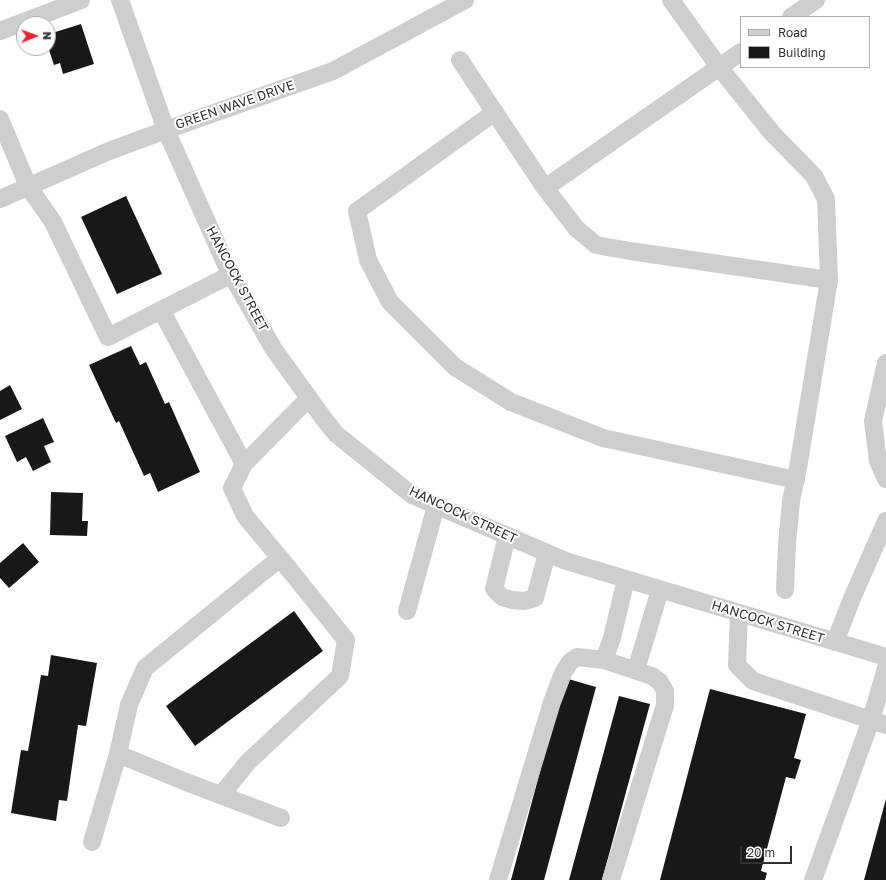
<!DOCTYPE html>
<style>
body{margin:0}
#map{position:relative;width:886px;height:880px;overflow:hidden;background:#fff;font-family:"Golos Text",sans-serif}
canvas{display:block}
.legend{position:absolute;left:740px;top:16px;width:130px;height:52px;box-sizing:border-box;background:#fff;border:1px solid #adadad;margin:0;padding:5px 7px;list-style:none;font-size:12px;color:#313131}
.legend li{display:flex;align-items:center;gap:8px;height:20px}
.legend b{width:20px;border:1px solid #adadad}
.north{position:absolute;left:16px;top:16px;width:40px;height:40px;box-sizing:border-box;background:#fff;border:1px solid #adadad;border-radius:50%;rotate:89deg;font-size:11px;font-weight:700;line-height:16px;text-align:center;color:#313131}
.north::after{content:'';display:block;margin:auto;width:14px;height:18px;background:#f62525;clip-path:polygon(50% 0,100% 100%,50% 72%,0 100%)}
.scale{position:absolute;left:740px;top:846px;width:52px;height:18px;box-sizing:border-box;border:2px solid #313131;border-top:0;padding-left:5px;font-size:12px;line-height:14px;white-space:nowrap;color:#313131;-webkit-text-stroke:3px #fff;paint-order:stroke}
</style>
<div id="map">
<canvas width="886" height="880"></canvas>
<ul class="legend">
<li><b style="height:5px;background:#cecece"></b>Road</li>
<li><b style="height:11px;background:#181818"></b>Building</li>
</ul>
<div class="north">N</div>
<div class="scale">20 m</div>
</div>
<script>
const c = document.querySelector('canvas').getContext('2d');
c.lineJoin = 'round';
function fillPath(path, color) { c.fillStyle = color; c.fill(path, 'evenodd'); }
const poly = rows => new Path2D(rows.map(r => 'M' + r).join(''));
function trace(path, color, width, dash) { c.strokeStyle = color; c.lineWidth = width; c.lineCap = dash ? 'butt' : 'round'; c.setLineDash(dash || []); c.stroke(path); }
function drawText(font, color, halo, rows, align = 'center') {
  c.font = font + ' "Golos Text",sans-serif'; c.lineWidth = 4; c.setLineDash([]); c.textBaseline = 'middle'; c.strokeStyle = halo; c.fillStyle = color; for (const [text, x, y, turn = 0] of rows) {
    c.save(); c.translate(x, y); c.rotate((+turn || 0) * Math.PI / 180); c.textAlign = isNaN(turn) ? turn : align; if (halo) c.strokeText(text, 0, 0); c.fillText(text, 0, 0); c.restore();
  }
}
const building = poly([
 [81,24,94,64,63,74,60,63,54,65,48,47,53,46,49,34],
 [126,196,162,274,117,294,81,217],
 [131,346,140,365,146,362,165,404,169,402,200,472,158,492,150,473,144,476,119,421,116,423,89,365],
 [10,385,22,409,0,420,0,391],
 [43,418,54,442,44,446,51,462,33,471,26,457,17,462,5,436],
 [51,492,83,493,82,521,88,521,87,536,50,535],
 [23,543,39,562,9,588,0,578,0,563],
 [294,611,323,651,195,746,166,706],
 [51,655,97,663,86,726,78,725,67,801,59,800,56,821,11,813,21,750,28,751,41,675,48,676],
 [565,678,596,687,544,880,511,880],
 [710,689,806,714,794,758,801,760,795,779,786,777,761,871,767,873,765,880,660,880],
 [619,696,650,704,602,880,569,880],
 [886,799,886,880,864,880]
]);
const minor = poly([
 [120,0,166,130,227,267,273,348,324,419,336,434,412,495,566,561,886,657],
 [671,0,719,67,772,133,814,176,826,199,829,280,799,462,791,501,787,544,785,590],
 [791,17,816,0],
 [0,31,81,0],
 [460,60,545,188,576,228,596,245,630,251,829,280],
 [495,112,357,211,368,260,390,302,455,367,511,402,603,438,796,480],
 [0,119,28,186,53,222,108,337,232,274],
 [545,188,741,52],
 [0,199,109,151,166,130,333,71,465,0],
 [161,310,244,464],
 [886,363,873,421,878,461,886,479],
 [507,536,494,589,502,597,512,600,524,601,535,598,547,553],
 [407,611,436,506],
 [739,613,737,665,753,681,886,725],
 [835,642,853,596,886,521],
 [604,660,612,638,626,579],
 [636,670,660,590],
 [221,795,248,762,340,676,346,640,280,558],
 [281,818,186,782,118,754,129,705,145,668,280,558,245,516,232,488,244,464,309,398],
 [92,842,118,754],
 [498,880,552,702,563,673,570,662,577,657,604,660,652,676,660,682,665,691,665,705,611,880],
 [813,880,871,720,886,668]
]);
const streetNames = [
 ["GREEN WAVE DRIVE",235,105,-19],
 ["HANCOCK STREET",237,279,62],
 ["HANCOCK STREET",463,515,25],
 ["HANCOCK STREET",768,622,17]
];
fillPath(building, '#181818');
trace(minor, '#cecece', 18);
drawText('13px', '#313131', '#fff', streetNames);
</script>
